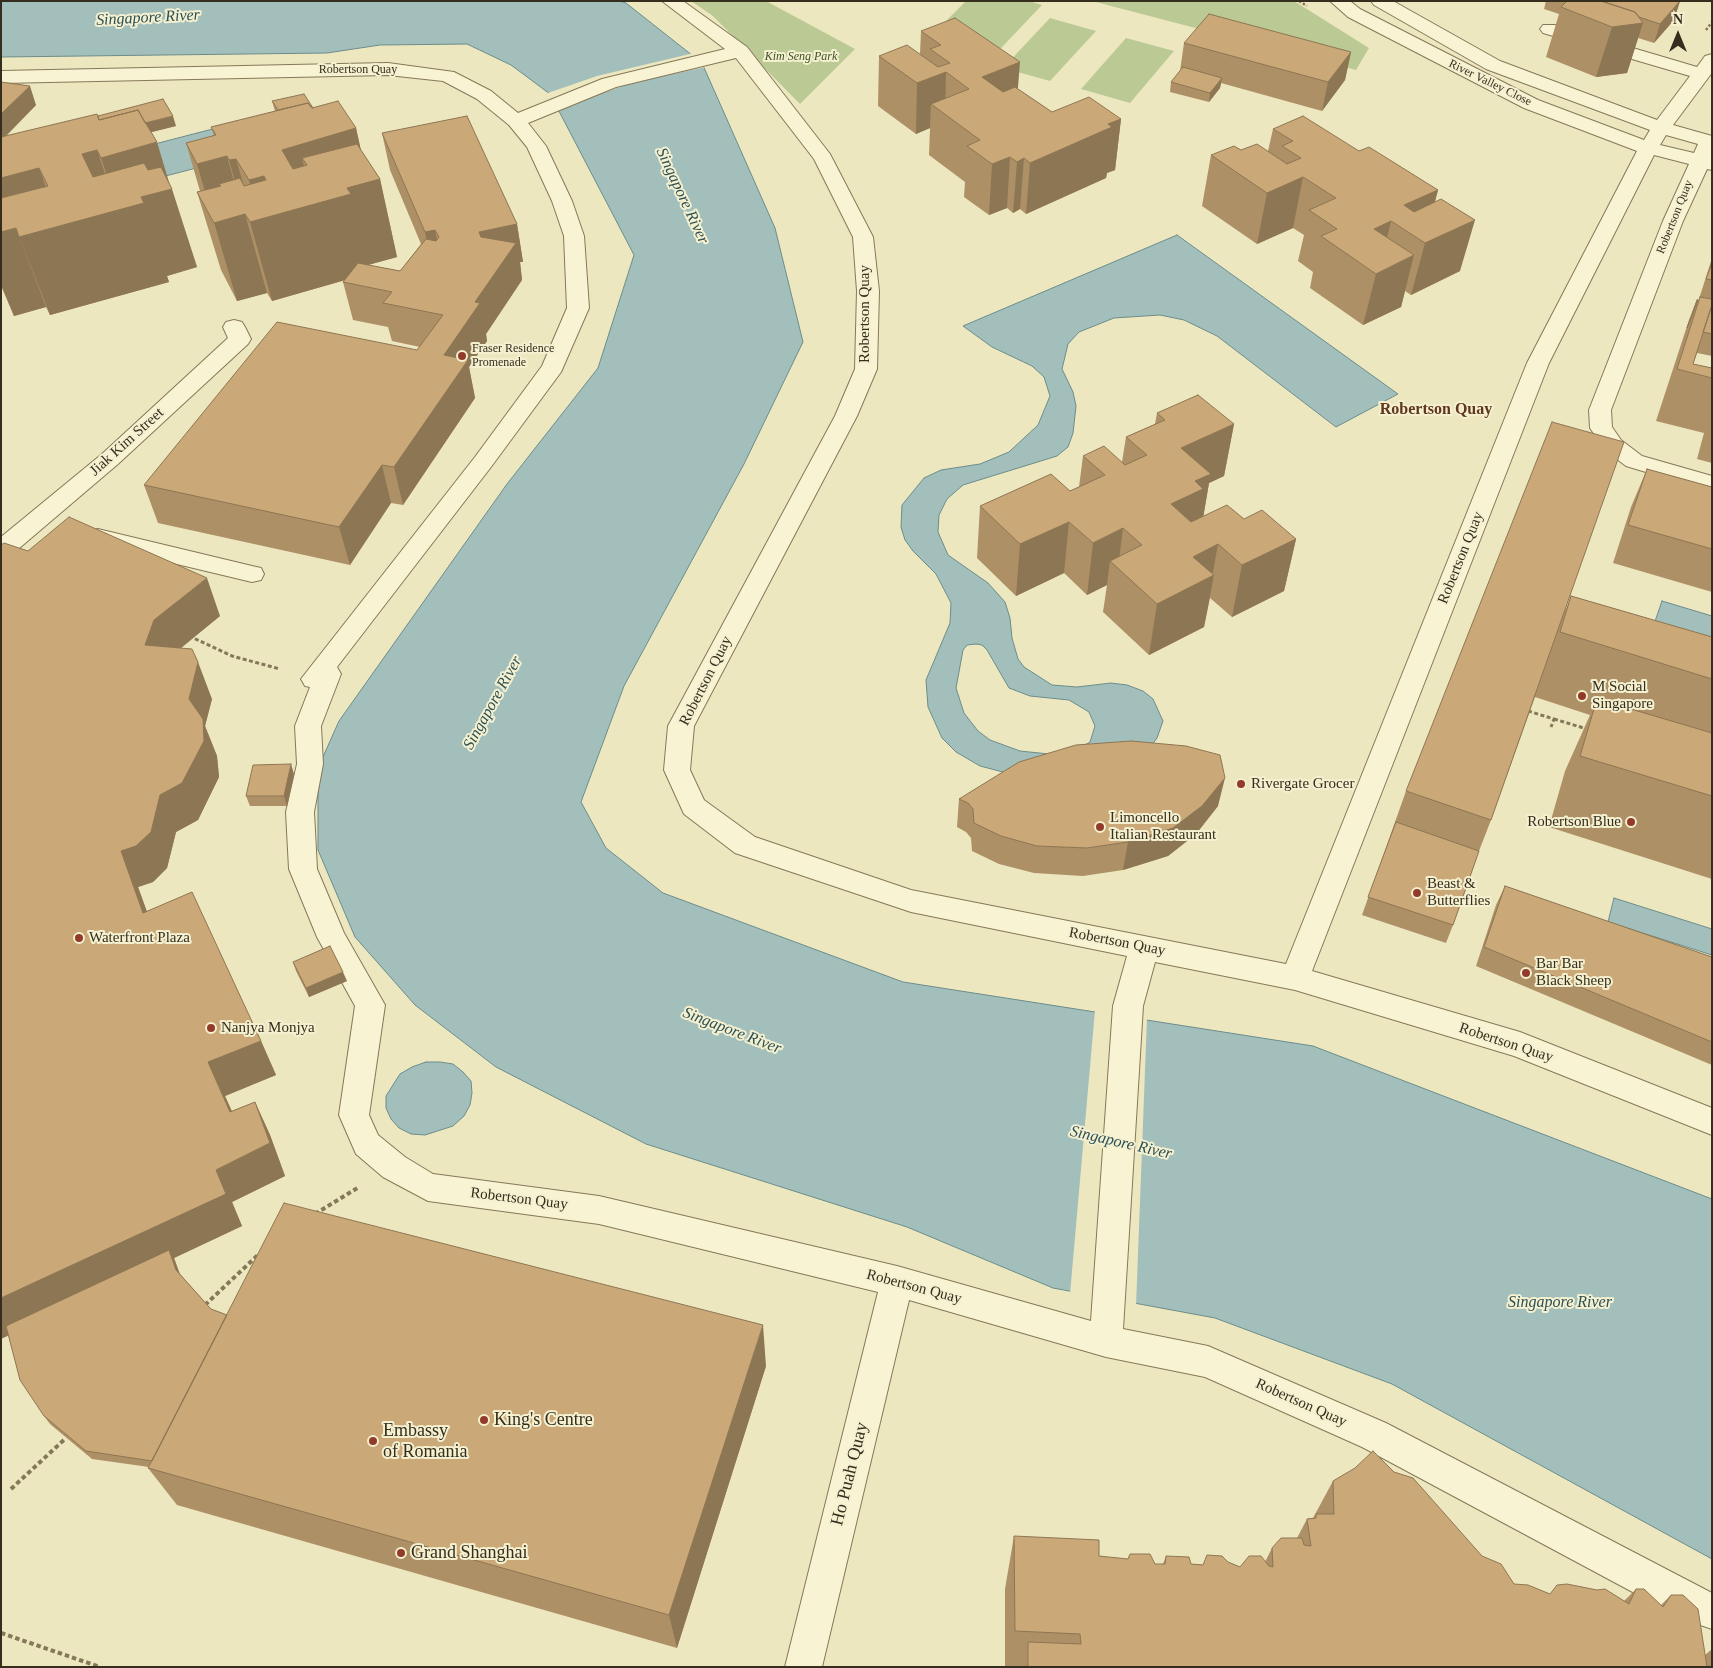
<!DOCTYPE html>
<style>
body{margin:0}
#map{position:relative;width:1713px;height:1668px;overflow:hidden;background:#ede7c0;font-family:"Times New Roman",serif}
canvas{display:block}
.frame{position:absolute;inset:0;border:2px solid #352d1d;pointer-events:none}
.north{position:absolute;left:1653px;top:10px;width:50px;height:50px;-webkit-text-stroke:4px #f4f0d0;paint-order:stroke;rotate:0deg;font-size:14px;font-weight:700;line-height:20px;text-align:center;color:#352d1d}
.north::after{content:'';display:block;margin:auto;width:18px;height:22px;background:#352d1d;clip-path:polygon(50% 0,100% 100%,50% 72%,0 100%)}
</style>
<div id="map">
<canvas width="1713" height="1668"></canvas>
<div class="frame"></div>
<div class="north">N</div>
</div>
<script>
const c = document.querySelector('canvas').getContext('2d');
c.lineJoin = 'round';
function fillPath(path, color) { c.fillStyle = color; c.fill(path, 'evenodd'); }
const poly = rows => new Path2D(rows.map(r => 'M' + r).join(''));
function trace(path, color, width, dash) { c.strokeStyle = color; c.lineWidth = width; c.lineCap = dash ? 'butt' : 'round'; c.setLineDash(dash || []); c.stroke(path); }
function drawText(font, color, halo, rows, align = 'center') {
  c.font = font + ' "Times New Roman",serif'; c.lineWidth = 4; c.setLineDash([]); c.textBaseline = 'middle'; c.strokeStyle = halo; c.fillStyle = color; for (const [text, x, y, turn = 0] of rows) {
    c.save(); c.translate(x, y); c.rotate((+turn || 0) * Math.PI / 180); c.textAlign = isNaN(turn) ? turn : align; if (halo) c.strokeText(text, 0, 0); c.fillText(text, 0, 0); c.restore();
  }
}
const green = poly([
 [691,1,766,1,855,49,800,104,713,16],
 [966,1,1029,1,1042,5,986,64,921,46],
 [1092,1,1294,1,1369,48,1356,70],
 [1050,18,1096,31,1050,81,1003,68],
 [1126,38,1174,51,1130,103,1081,89]
]);
const water = poly([
 [1,1,619,1,626,3,702,63,775,228,803,342,744,464,624,686,581,802,606,848,663,893,903,982,1313,1046,1712,1199,1712,1559,1392,1384,1215,1318,1053,1288,907,1227,646,1144,496,1067,415,1005,355,937,318,850,318,768,339,721,507,484,598,368,634,255,550,94,511,65,467,44,380,45,327,53,1,57,1,1],
 [259,117,278,147,115,189,89,161,259,117],
 [1177,235,1398,394,1336,427,1217,336,1184,320,1160,315,1114,318,1079,332,1068,344,1062,369,1073,392,1076,406,1073,433,1068,447,1057,456,963,485,947,499,939,515,938,532,948,555,988,583,1005,602,1010,618,1012,638,1018,659,1024,667,1052,685,1077,687,1111,683,1127,685,1143,691,1153,699,1163,721,1157,738,1149,749,1022,777,980,766,956,752,942,738,928,707,926,680,950,623,951,603,936,574,913,551,905,540,901,527,902,505,924,478,941,470,980,464,1009,452,1038,425,1050,396,1044,377,1032,366,992,347,963,326,1177,235],
 [976,644,982,645,987,650,1009,688,1030,696,1069,700,1089,712,1095,726,1090,742,1076,750,1049,754,1020,751,990,740,978,731,964,713,956,688,963,650,967,645,976,644],
 [1662,601,1712,616,1712,648,1652,630,1662,601],
 [1614,898,1712,929,1712,955,1608,922,1614,898],
 [426,1062,440,1062,453,1064,463,1072,471,1081,472,1093,470,1105,464,1116,453,1126,425,1135,411,1134,399,1128,391,1119,386,1108,386,1096,400,1074,412,1067,426,1062]
]);
const pier = poly([
 [694,53,704,61,706,67,634,82,556,110,545,94,597,76],
 [1095,1010,1147,1018,1136,1306,1070,1294]
]);
const pathFar2 = poly([
 [1299,1,1307,6],
 [1706,30,1712,22]
]);
const pathFar1 = poly([
 [189,636,232,656,280,669],
 [1528,711,1554,719,1551,727],
 [1554,719,1587,729]
]);
const path = poly([
 [315,1214,359,1187],
 [205,1305,259,1254],
 [11,1489,66,1438],
 [1,1633,100,1667]
]);
const minor = poly([
 [662,1,683,1,747,47,830,154,873,237,879,291,877,369,857,416,694,726,690,770,704,800,755,837,911,890,1286,964,1527,363,1637,151,1524,108,1348,17,1330,1,1350,1,1360,9,1538,100,1644,140,1650,130,1486,69,1374,5,1371,1,1393,1,1500,61,1657,120,1690,76,1543,33,1540,29,1543,25,1555,25,1697,67,1705,56,1712,54,1711,74,1673,125,1712,136,1712,170,1707,169,1683,221,1611,410,1612,427,1621,440,1642,456,1712,476,1712,492,1626,466,1605,450,1590,428,1589,410,1663,221,1689,164,1654,155,1549,363,1312,971,1520,1032,1712,1108,1712,1135,1514,1056,1295,990,1155,962,1143,1006,1123,1329,1208,1346,1386,1423,1712,1593,1712,1629,1683,1619,1362,1447,1205,1377,1106,1357,909,1300,822,1667,785,1667,878,1292,599,1224,428,1201,383,1177,356,1154,339,1115,355,1006,317,937,289,869,286,812,297,764,295,726,310,687,305,686,301,679,475,457,542,366,567,308,564,236,552,201,527,147,509,125,477,99,443,81,388,75,1,83,1,71,388,63,454,72,491,91,518,113,602,79,725,49,662,1],
 [736,58,814,159,853,237,857,291,855,369,835,416,668,726,664,770,684,814,735,853,911,912,1127,956,1113,1006,1091,1321,897,1266,599,1196,433,1174,405,1157,378,1135,369,1115,385,1005,344,933,317,869,314,812,323,764,321,726,341,674,337,667,491,467,561,372,589,308,584,236,572,201,546,146,528,123,616,87,736,58],
 [1666,135,1698,144,1694,153,1660,145,1666,135],
 [234,320,242,322,245,327,251,339,248,344,118,464,10,556,1,558,1,537,102,454,228,338,223,327,226,322,234,320],
 [98,529,252,566,261,568,264,574,261,580,252,582,89,543,86,537,89,531,98,529]
]);
const wall = poly([
 [1546,1,1680,1,1674,20,1654,43,1638,38,1627,73,1596,77,1546,57,1559,14,1544,9],
 [921,31,1018,89,1052,112,1121,119,1115,170,1107,173,1106,178,1026,214,1020,209,1013,213,1007,208,989,215,964,197,965,182,929,155,930,128,916,134,878,106,879,56,920,54],
 [1184,43,1351,52,1345,80,1322,111,1221,83,1220,88,1209,102,1170,92,1171,82,1180,71],
 [1,82,36,105,6,136,98,116,176,126,151,132,169,183,197,267,167,276,169,282,50,315,46,307,14,316,1,286],
 [272,101,313,108,356,128,361,151,380,179,397,257,368,265,400,271,421,244,390,170,382,133,517,224,523,262,520,262,522,280,486,334,487,341,469,367,475,398,403,505,391,503,350,565,158,523,144,485,417,350,420,347,392,341,388,327,353,320,343,282,346,280,272,301,267,293,237,301,221,270,197,192,200,191,186,143,214,136,211,127,275,111],
 [1273,129,1359,151,1438,190,1435,202,1460,271,1411,295,1405,291,1401,307,1363,325,1310,288,1313,272,1298,261,1304,235,1293,228,1257,244,1202,206,1211,155,1241,150,1268,151],
 [1712,258,1712,356,1697,353,1693,364,1712,368,1712,463,1697,459,1704,433,1656,421,1689,320,1697,300,1698,300,1699,299],
 [1157,413,1234,424,1224,476,1209,483,1203,517,1244,519,1296,539,1284,591,1232,617,1210,598,1204,627,1149,655,1103,612,1107,585,1087,595,1064,573,1016,596,977,558,980,506,1070,491,1079,487,1083,456,1122,462,1126,437,1155,424],
 [1647,469,1712,487,1712,592,1613,563,1631,507],
 [1,545,220,616,180,648,212,699,205,726,217,756,219,777,198,820,176,832,167,868,153,882,138,887,147,912,261,1041,276,1075,225,1096,232,1111,255,1102,270,1135,285,1176,232,1202,242,1226,174,1258,180,1274,211,1309,227,1315,766,1366,677,1648,177,1505,148,1468,149,1467,92,1459,50,1424,44,1416,9,1336],
 [1571,596,1712,637,1712,879,1549,827,1565,771,1590,715,1535,697,1491,820,1479,851,1453,925,1446,943,1362,915,1406,791,1566,609],
 [294,774,287,806,250,806,246,796],
 [959,799,1218,806,1196,834,1168,856,1123,870,1083,876,1034,873,999,864,972,851,971,838,966,832,957,827],
 [1505,886,1712,957,1712,1065,1476,966,1496,905],
 [293,962,347,981,309,997,296,971],
 [1333,1481,1482,1556,1514,1584,1550,1594,1624,1601,1636,1589,1661,1605,1671,1595,1705,1655,1712,1649,1712,1667,1005,1667,1005,1589,1014,1536,1099,1556,1155,1564,1163,1564,1166,1556,1191,1564,1203,1565,1228,1562,1240,1567,1265,1562,1272,1548,1297,1538,1307,1519,1313,1518]
]);
const shadedWall = poly([
 [1680,1,1674,20,1654,43,1660,24],
 [1643,23,1627,73,1596,77,1612,27],
 [1351,52,1345,80,1322,111,1328,82],
 [1020,62,1016,113,982,77],
 [946,72,945,114,931,104,930,128,916,134,917,83],
 [1222,78,1220,88,1209,102,1210,93],
 [30,86,36,105,1,141,1,114],
 [173,116,176,126,84,149,81,139],
 [1121,119,1115,170,1107,173,1106,178,1026,214,1030,163,1108,124],
 [356,128,368,182,380,179,397,257,368,265,369,273,272,301,250,222,245,214,267,293,237,301,197,164,227,156,243,215,244,214,229,160,236,159,254,221,260,219,249,180,264,176,274,215,282,150],
 [302,158,307,165,314,205],
 [219,184,221,186,229,218],
 [157,142,171,189,172,189,197,267,167,276,169,282,50,315,16,228,46,307,14,316,1,284,1,178,39,168,60,226,82,154,97,150,117,210,119,210,101,158],
 [1010,157,1007,208,989,215,992,164],
 [1024,158,1020,209,1013,213,1017,162],
 [1303,177,1293,228,1257,244,1267,193],
 [1438,190,1424,241,1404,205],
 [1475,220,1460,271,1411,295,1425,243],
 [1391,221,1379,272,1414,255,1401,307,1363,325,1376,274,1374,229],
 [517,224,523,262,520,262,522,280,486,334,487,341,469,367,475,398,403,505,394,467,444,355,475,302,479,232],
 [435,230,443,268,432,270,425,232],
 [1234,424,1224,476,1209,483,1202,525,1194,540,1171,504,1181,448],
 [382,465,391,503,350,565,339,527],
 [1069,522,1064,573,1016,596,1020,544],
 [1123,528,1118,568,1110,561,1107,585,1087,595,1093,543],
 [1296,539,1284,591,1232,617,1242,565],
 [1218,544,1212,577,1214,575,1204,627,1149,655,1157,604,1193,557],
 [207,578,220,616,169,658,145,645,154,620],
 [198,662,212,699,205,726,217,756,219,777,198,820,176,832,167,868,153,882,138,887,160,948,143,913,121,851,160,795,189,699],
 [291,764,294,774,287,806,284,796],
 [1225,778,1218,806,1196,834,1168,856,1123,870,1128,842],
 [343,972,347,981,309,997,306,988],
 [261,1041,276,1075,225,1096,246,1145,230,1112,208,1062],
 [255,1102,270,1135,285,1176,232,1202,242,1226,174,1258,181,1278,176,1270,172,1259,1,1339,1,1298,216,1170],
 [763,1325,766,1366,677,1648,669,1615]
]);
const building = poly([
 [1567,1,1601,1,1635,12,1643,23,1612,27,1561,7,1567,1],
 [1601,1,1680,1,1660,24,1639,17,1635,12,1601,1],
 [1209,14,1351,52,1328,82,1184,43,1209,14],
 [955,18,1020,62,982,77,1003,92,1015,87,1052,112,1089,97,1121,119,1108,124,1112,127,1030,163,1024,158,1017,162,1010,157,992,164,967,146,980,140,931,104,969,89,946,72,917,83,879,56,907,45,938,67,950,63,930,49,941,45,921,31,955,18],
 [1183,67,1222,78,1210,93,1171,82,1183,67],
 [1,82,30,86,1,114,1,82],
 [304,94,313,108,312,108,308,103,278,110,272,101,304,94],
 [163,99,173,116,145,123,138,110,99,120,98,116,163,99],
 [338,101,356,128,282,150,293,169,307,165,302,158,357,144,380,179,347,188,351,194,250,222,245,214,214,223,197,192,221,186,219,184,240,178,244,186,266,180,264,176,249,180,236,159,229,160,227,156,197,164,186,143,216,135,211,127,308,103,312,108,338,101],
 [138,110,157,142,101,158,97,150,82,154,93,177,144,163,148,170,161,167,172,189,141,197,144,203,19,237,16,228,1,232,1,198,48,186,39,168,1,178,1,137,97,114,99,120,138,110],
 [467,116,517,224,479,232,481,237,516,243,475,302,480,303,444,355,468,360,394,467,382,465,339,527,144,485,277,322,417,350,443,315,383,303,392,292,343,282,358,263,400,271,426,239,436,241,439,237,435,230,425,232,382,133,467,116],
 [1303,116,1359,151,1369,147,1438,190,1404,205,1414,212,1441,199,1475,220,1425,243,1391,221,1374,229,1414,255,1376,274,1321,236,1337,229,1309,210,1336,198,1303,177,1267,193,1211,155,1234,146,1241,150,1257,144,1287,164,1301,158,1282,146,1293,141,1273,129,1303,116],
 [1712,263,1712,280,1706,279,1712,263],
 [1700,297,1712,299,1712,305,1693,364,1712,368,1712,378,1677,369,1700,297],
 [1697,300,1698,300,1687,328,1697,300],
 [1712,305,1712,334,1703,332,1712,305],
 [1198,395,1234,424,1181,448,1211,474,1195,481,1203,489,1171,504,1191,522,1227,505,1244,519,1262,510,1296,539,1242,565,1218,544,1193,557,1214,575,1157,604,1110,561,1142,545,1123,528,1093,543,1069,522,1020,544,980,506,1051,474,1070,491,1105,475,1083,456,1104,446,1125,465,1147,455,1126,437,1165,420,1157,413,1198,395],
 [1552,422,1624,442,1491,820,1406,791,1552,422],
 [1647,469,1712,487,1712,549,1628,525,1647,469],
 [69,517,207,578,154,620,145,645,192,649,198,662,189,699,203,719,204,741,182,783,160,795,151,832,136,846,121,851,143,913,192,892,261,1041,208,1062,230,1112,255,1102,270,1143,216,1170,226,1194,1,1298,1,545,4,543,28,551,69,517],
 [1571,596,1712,637,1712,679,1560,632,1571,596],
 [1597,699,1712,733,1712,796,1580,756,1597,699],
 [1131,741,1186,746,1220,755,1225,778,1202,806,1173,828,1128,842,1087,848,1037,846,1001,836,974,823,973,809,968,803,959,799,1019,762,1076,745,1131,741],
 [291,764,284,796,246,796,253,765,291,764],
 [1396,822,1479,851,1453,925,1368,897,1396,822],
 [1505,886,1712,957,1712,1042,1484,947,1505,886],
 [330,946,343,972,306,988,293,962,330,946],
 [284,1203,763,1325,669,1615,148,1468,284,1203],
 [169,1250,176,1270,211,1309,227,1315,152,1461,86,1451,44,1416,20,1380,6,1326,169,1250],
 [1373,1451,1394,1472,1413,1478,1482,1556,1501,1564,1514,1584,1528,1585,1550,1594,1557,1585,1567,1584,1597,1590,1605,1589,1629,1604,1636,1589,1644,1589,1663,1607,1671,1595,1683,1595,1698,1609,1707,1667,1028,1667,1028,1642,1081,1644,1080,1634,1015,1631,1014,1536,1099,1540,1099,1556,1128,1559,1130,1554,1150,1554,1155,1564,1165,1564,1166,1556,1189,1557,1191,1564,1203,1565,1207,1555,1222,1556,1228,1562,1240,1567,1249,1556,1261,1556,1269,1566,1273,1567,1272,1548,1281,1538,1302,1538,1304,1545,1311,1546,1307,1519,1316,1518,1316,1514,1334,1514,1333,1481,1355,1468,1373,1451]
]);
const markers = [
 [462,356,5,"#933b2a"],
 [1582,696,5,"#933b2a"],
 [1241,784,5,"#933b2a"],
 [1631,822,5,"#933b2a"],
 [1100,827,5,"#933b2a"],
 [1417,893,5,"#933b2a"],
 [79,938,5,"#933b2a"],
 [1526,973,5,"#933b2a"],
 [211,1028,5,"#933b2a"],
 [484,1420,5,"#933b2a"],
 [373,1441,5,"#933b2a"],
 [401,1553,5,"#933b2a"]
];
const farParknames = [
 ["Kim Seng Park",801,57]
];
const farStreetnames = [
 ["Robertson Quay",358,70],
 ["River Valley Close",1490,83,26],
 ["Robertson Quay",1675,217,-68]
];
const farPoinames = [
 ["Fraser Residence",472,349],
 ["Promenade",472,363]
];
const streetNames = [
 ["Robertson Quay",865,314,-90],
 ["Jiak Kim Street",127,442,-42],
 ["Robertson Quay",1461,558,-68],
 ["Robertson Quay",706,681,-63],
 ["Robertson Quay",1117,942,11],
 ["Robertson Quay",1506,1043,18],
 ["Robertson Quay",519,1199,7],
 ["Robertson Quay",914,1287,15],
 ["Robertson Quay",1301,1403,24]
];
const poiNames = [
 ["M Social",1592,687],
 ["Singapore",1592,704],
 ["Rivergate Grocer",1251,784],
 ["Limoncello",1110,818],
 ["Italian Restaurant",1110,835],
 ["Robertson Blue",1621,822,"right"],
 ["Beast &",1427,884],
 ["Butterflies",1427,901],
 ["Waterfront Plaza",89,938],
 ["Bar Bar",1536,964],
 ["Black Sheep",1536,981],
 ["Nanjya Monjya",221,1028]
];
const waterNames = [
 ["Singapore River",148,18,-3],
 ["Singapore River",682,196,65],
 ["Singapore River",493,703,-61],
 ["Singapore River",732,1031,21],
 ["Singapore River",1121,1143,13],
 ["Singapore River",1560,1303]
];
const neighbourhoodNames = [
 ["Robertson Quay",1436,410]
];
const nearPoinames = [
 ["King's Centre",494,1420],
 ["Embassy",383,1431],
 ["of Romania",383,1452],
 ["Grand Shanghai",411,1553]
];
const nearStreetnames = [
 ["Ho Puah Quay",850,1474,-76]
];
fillPath(green, '#bbca95');
fillPath(water, '#a3bfbb');
trace(water, '#6b8c8a', 1);
fillPath(pier, '#ede7c0');
trace(minor, '#857859', 2);
trace(pathFar2, '#857859', 2.5, [2.5, 2]);
trace(pathFar1, '#857859', 3, [4, 2.5]);
trace(path, '#857859', 4, [4.5, 3]);
fillPath(minor, '#f8f3d3');
fillPath(wall, '#ae9066');
fillPath(shadedWall, '#8d7653');
fillPath(building, '#caa877');
trace(building, '#8d7653', 1);
for (const [x, y, r, color] of markers) { const dot = new Path2D(); dot.arc(x, y, r, 0, 2 * Math.PI); c.fillStyle = color; c.fill(dot); trace(dot, '#f4f0d0', 2); }
drawText('italic 12px', '#3e5124', '#f4f0d0', farParknames);
drawText('12px', '#352d1d', '#f4f0d0', farStreetnames);
drawText('12px', '#352d1d', '#f4f0d0', farPoinames, 'left');
drawText('15px', '#352d1d', '#f4f0d0', streetNames);
drawText('15px', '#352d1d', '#f4f0d0', poiNames, 'left');
drawText('italic 16px', '#2c5055', '#f4f0d0', waterNames);
drawText('bold 16px', '#61371d', '#f4f0d0', neighbourhoodNames);
drawText('18px', '#352d1d', '#f4f0d0', nearPoinames, 'left');
drawText('18px', '#352d1d', '#f4f0d0', nearStreetnames);
</script>
